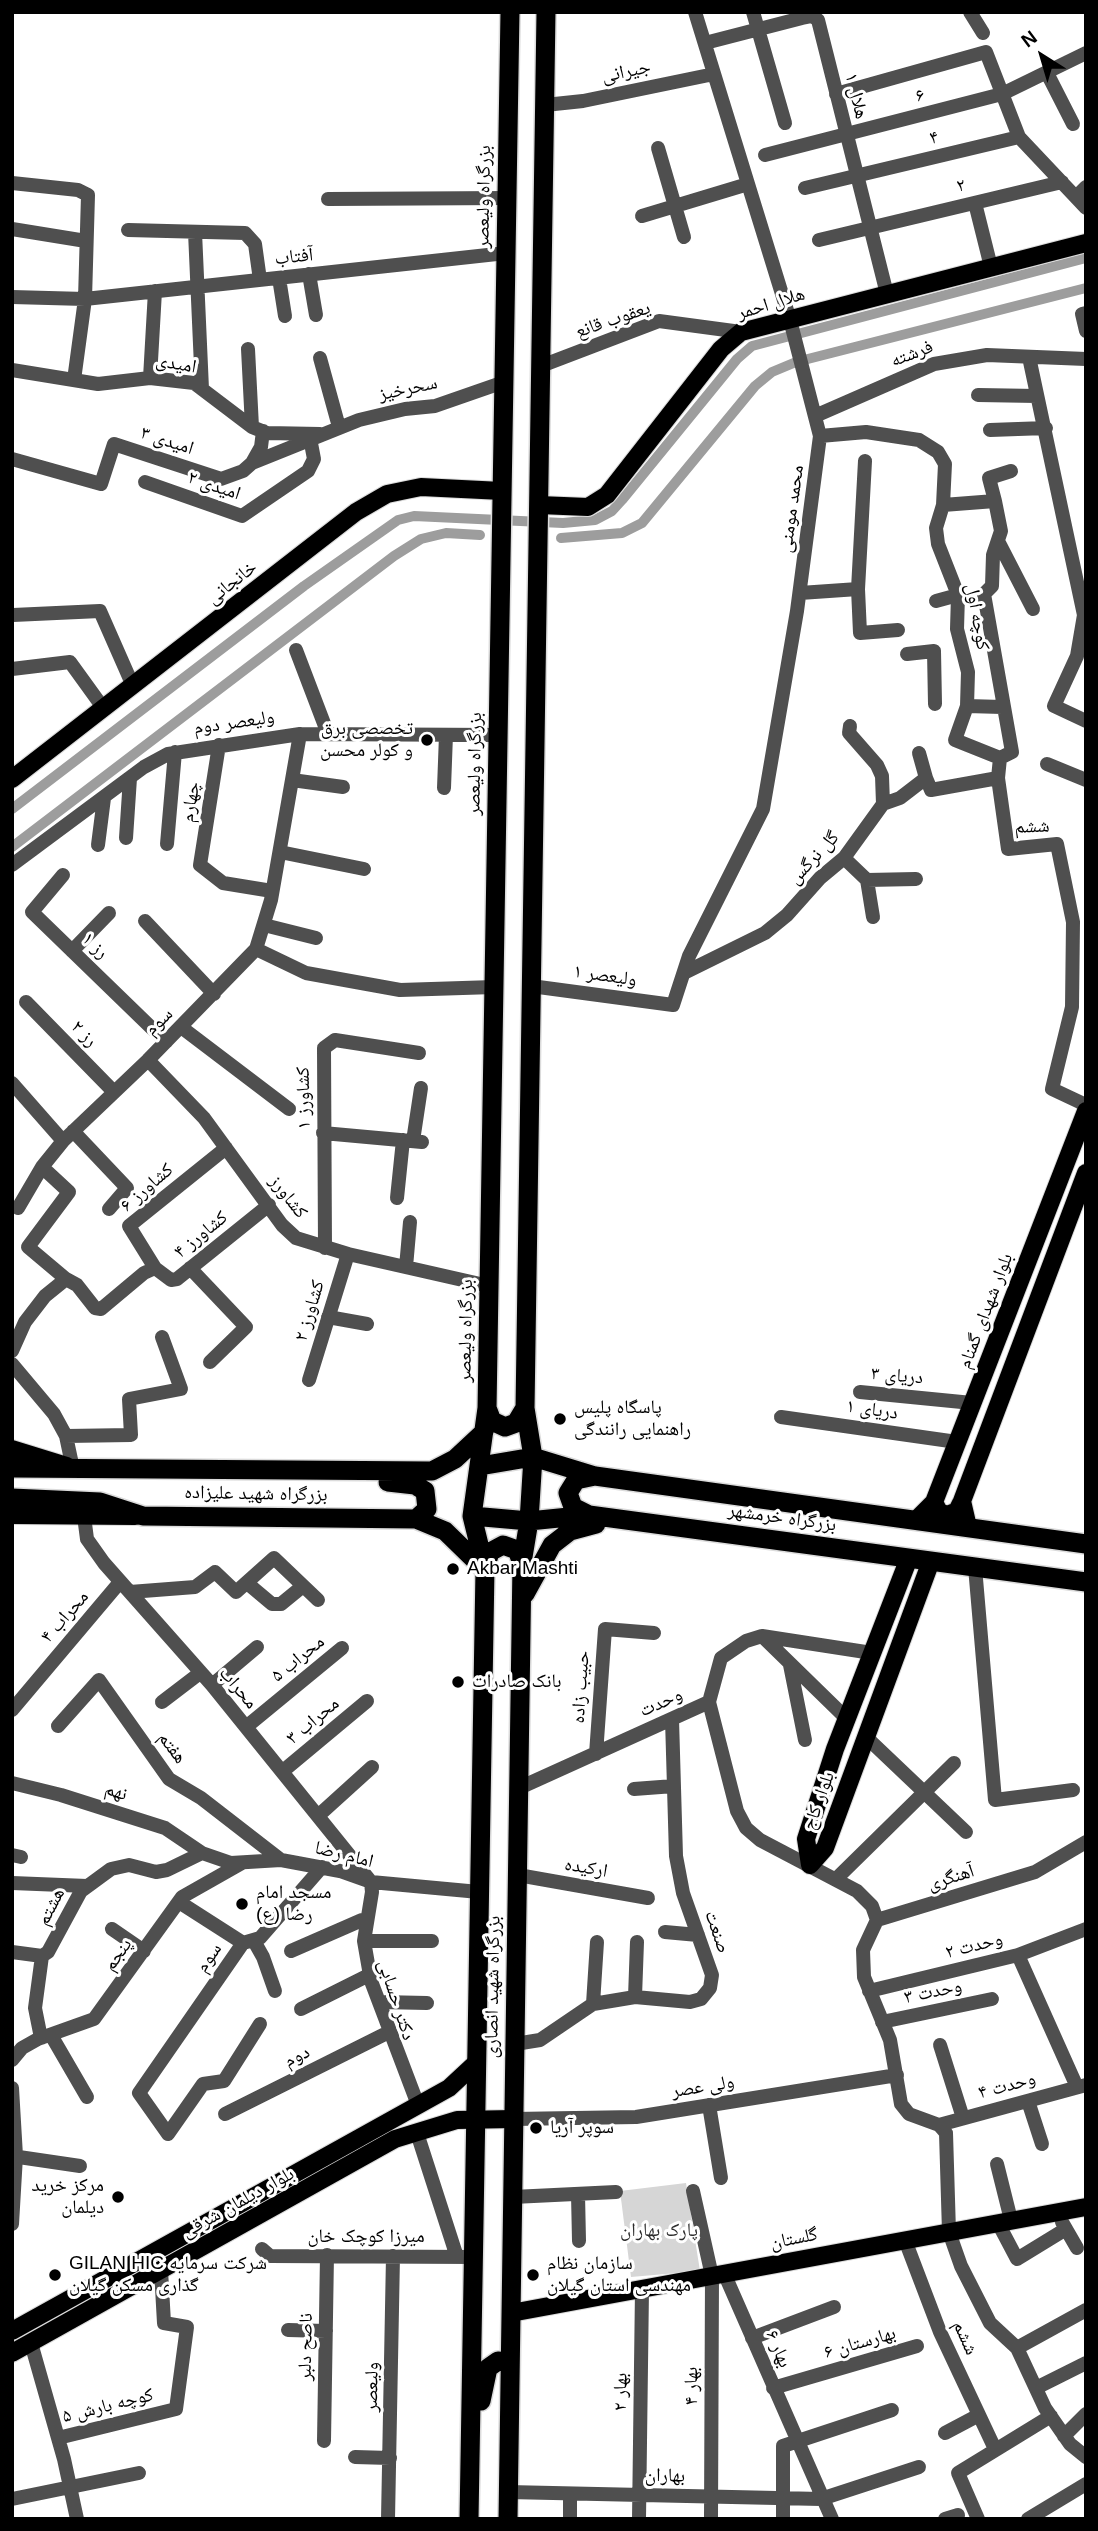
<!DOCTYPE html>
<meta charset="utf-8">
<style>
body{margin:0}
#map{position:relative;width:1098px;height:2531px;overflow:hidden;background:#fff;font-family:Helvetica,sans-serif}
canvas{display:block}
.frame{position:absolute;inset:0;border:14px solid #000;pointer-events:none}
.north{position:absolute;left:1007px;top:21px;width:70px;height:70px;-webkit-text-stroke:5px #fff;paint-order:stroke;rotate:323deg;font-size:19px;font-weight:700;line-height:28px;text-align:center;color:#000}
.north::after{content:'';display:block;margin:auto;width:24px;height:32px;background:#000;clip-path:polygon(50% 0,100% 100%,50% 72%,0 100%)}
</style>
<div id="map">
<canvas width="1098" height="2531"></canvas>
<div class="frame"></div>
<div class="north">N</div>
</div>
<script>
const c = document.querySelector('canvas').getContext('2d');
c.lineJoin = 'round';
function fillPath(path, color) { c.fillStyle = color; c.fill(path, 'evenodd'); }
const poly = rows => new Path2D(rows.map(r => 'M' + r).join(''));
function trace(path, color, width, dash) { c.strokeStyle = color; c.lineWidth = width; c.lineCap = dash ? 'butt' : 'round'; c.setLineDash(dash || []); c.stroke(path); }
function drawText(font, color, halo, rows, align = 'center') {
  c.font = font + ' Helvetica,"Noto Naskh Arabic",sans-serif'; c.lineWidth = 6; c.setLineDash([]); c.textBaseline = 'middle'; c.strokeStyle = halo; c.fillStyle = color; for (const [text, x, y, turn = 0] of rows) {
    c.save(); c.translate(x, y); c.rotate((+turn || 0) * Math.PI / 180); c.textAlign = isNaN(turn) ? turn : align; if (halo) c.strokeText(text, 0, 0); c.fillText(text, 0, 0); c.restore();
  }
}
const green = poly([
 [686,2183,700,2271,631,2277,620,2191]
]);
const canal = poly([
 [561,538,622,533,642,523,755,386,772,372,796,362,1086,288],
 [12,809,304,586,398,520,414,516,563,523,595,520,612,511,622,500,737,359,752,346,1086,258],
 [12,847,394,556,421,539,446,533,480,535]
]);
const minor = poly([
 [753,12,785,123],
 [970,12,983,33],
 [705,43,802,18,812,16,818,20,887,294],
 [1047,73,1073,124],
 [836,94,986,52,1019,137,1086,208],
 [545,105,583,101,714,74],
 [658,148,684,237],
 [765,155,1002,94,1086,53],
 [12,183,78,190,88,195,85,299,74,380],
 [805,188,1019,137],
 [1076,197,1086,187],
 [328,199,507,198],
 [975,203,991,267],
 [642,216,748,184],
 [12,229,86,241],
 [128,230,245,233,255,244,260,280],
 [195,232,202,389],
 [819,240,1062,182],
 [309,274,316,315],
 [279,278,285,316],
 [12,297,85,299,506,253],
 [1086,313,1082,314,1086,331],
 [248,349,252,427],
 [1029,357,1084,615,1077,656,1054,706,1086,721],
 [320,358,339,427],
 [541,366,659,321,741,332],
 [12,370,98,384,150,378,194,383,252,427,267,433,320,434],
 [150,378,155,291],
 [978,395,1037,396],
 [815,416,934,364,987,355,1086,359],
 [990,430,1046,428],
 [820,436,866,432,919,440,938,452,945,464,943,505,936,528,938,544,958,595,957,629,968,672,967,706,955,740,1000,758,998,778],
 [12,459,101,484,114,444,221,479,243,471,252,463,261,447,263,431],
 [252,463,359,420,405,409,435,406,504,382],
 [145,482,242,516,308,471,314,459,310,438],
 [995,501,989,478,1011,471],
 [943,505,995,501,1001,531,993,555,992,586,984,594,1012,752,1000,758],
 [999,543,1033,609],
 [858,589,860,633,898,630],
 [800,593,858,589,865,461],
 [936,601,958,595],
 [13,615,100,611,133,686],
 [296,650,328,734],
 [907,654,934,651,935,704],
 [12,669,70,662,104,709],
 [967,706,1002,707],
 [219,745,200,865,223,883,272,891],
 [919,753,926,778],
 [1047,764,1086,780],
 [292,780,343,787],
 [444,788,446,735],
 [883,804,900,798,926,778,931,790,998,778,1008,849,1057,844,1073,922,1072,1007,1052,1089,1086,1105],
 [126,838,130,778],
 [167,844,175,752],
 [98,845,104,798],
 [280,852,364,869],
 [844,858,867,880,916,879],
 [12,865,144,767,168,754,300,734,498,735],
 [63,875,32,912,166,1042],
 [867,880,873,917],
 [145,921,214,994],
 [264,925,316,938],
 [256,949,306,973,400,990,494,987],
 [72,951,109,913],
 [686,972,765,933,787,915,820,878,844,858,883,804,882,776,877,765,849,733,850,726],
 [531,986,673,1005,689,956,763,809,797,611,820,436,790,320,695,12],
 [26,1002,114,1092],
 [181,1027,289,1109],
 [148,1060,204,1118,282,1225,296,1238,348,1254,489,1286],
 [12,1083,63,1141],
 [73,1131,127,1188,109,1209],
 [323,1133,422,1142],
 [413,1141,421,1088],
 [397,1198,403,1140],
 [18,1208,42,1167],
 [325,1248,324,1048,335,1040,419,1053],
 [406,1267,410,1222],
 [155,1268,129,1226,226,1148],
 [190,1268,246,1327,210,1362],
 [66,1279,28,1247,69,1192,42,1167,63,1141,148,1060,256,949,271,900,300,734],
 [328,1317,367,1324],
 [12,1351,25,1322,45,1296,66,1279,77,1285,95,1308,101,1309,144,1273,155,1268,171,1280,177,1279,269,1205],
 [12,1364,54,1414,66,1436,73,1469],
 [309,1380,348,1254],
 [860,1392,972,1403],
 [781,1417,957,1442],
 [66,1436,131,1435,129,1399,181,1389,162,1337],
 [84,1516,87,1539,104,1563,212,1685,371,1882,372,1892,364,1941,371,1981,418,2105],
 [975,1567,995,1800,1073,1790],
 [247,1583,272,1604,281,1604,303,1586],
 [130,1592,195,1587,215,1572,236,1592,274,1558,318,1600],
 [762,1636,845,1717],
 [872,1653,762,1636,746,1641,721,1658,709,1702,737,1811,746,1828,760,1840,857,1891,872,1906,877,1920,863,1950,864,1977,890,2040,901,2104,909,2114,939,2125,946,2133,949,2232,961,2266,990,2323,1017,2348,1045,2408,1070,2444,1086,2457],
 [790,1665,805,1740],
 [212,1685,257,1647],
 [162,1702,200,1673],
 [12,1710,120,1582],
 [58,1726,99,1680,169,1779,201,1798,281,1860],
 [246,1727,342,1648],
 [865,1736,966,1832],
 [596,1754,605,1629,654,1633],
 [283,1771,367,1701],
 [12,1783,61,1795,165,1828,202,1853,231,1863,281,1860,340,1871,371,1882,479,1892],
 [519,1788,709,1702],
 [634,1789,674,1786],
 [319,1815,372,1767],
 [12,1855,21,1857],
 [518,1875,648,1898],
 [836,1879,954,1763],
 [12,1883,87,1886],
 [179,1902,243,1943],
 [877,1920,1035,1872,1086,1842],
 [112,1929,144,1951],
 [665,1932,698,1935],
 [254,1941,263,1957,275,1991],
 [364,1941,432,1941],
 [291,1951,362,1920],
 [12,1952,42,1956,48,1952,81,1891,111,1869,129,1865,156,1872,167,1870,202,1853],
 [1018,1955,1077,2087],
 [869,1991,1018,1955,1086,1929],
 [635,1997,637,1942],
 [380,2002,427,2003],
 [593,2004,597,1942],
 [301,2009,369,1975],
 [882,2022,992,1999],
 [260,2024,224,2081,203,2084,168,2134,139,2093,243,1943,260,1938,322,1867],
 [51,2035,87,2097],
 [41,2038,35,2008,42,1956],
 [515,2044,540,2040,593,2004,635,1997,690,2002,701,1999,710,1988,712,1975,683,1893,676,1856,672,1719],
 [940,2045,963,2118],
 [12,2060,22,2048,38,2039,94,2019,182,1897,242,1863],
 [12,2088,16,2156,12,2224],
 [1028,2101,1042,2144],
 [709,2105,721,2178],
 [225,2114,385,2034],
 [514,2119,636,2117,897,2075],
 [939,2125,1086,2085],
 [417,2133,457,2257],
 [12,2156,80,2166],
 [997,2164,1011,2220],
 [693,2191,712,2276,711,2519],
 [578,2194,579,2241],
 [513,2197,616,2192],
 [1062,2222,1077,2248],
 [998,2223,1017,2259,1066,2229],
 [905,2240,940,2332,995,2449],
 [262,2249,270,2256,474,2257],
 [724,2273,832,2519],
 [288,2330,326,2331],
 [752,2338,834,2307],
 [31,2343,64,2459,77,2519],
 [1017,2348,1086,2310],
 [773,2388,917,2346],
 [1036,2388,1086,2363],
 [945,2433,979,2415],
 [1064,2436,1086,2414],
 [58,2438,176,2409,187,2327,164,2323,161,2270],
 [324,2441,327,2255],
 [355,2457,390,2458],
 [508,2492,821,2499,919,2467],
 [12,2499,139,2473],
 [388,2519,393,2256],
 [570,2519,570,2494],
 [639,2519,642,2289],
 [783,2519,783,2446,892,2410],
 [945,2519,958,2515],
 [978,2519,958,2473,1051,2416],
 [1028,2519,1086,2484]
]);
const major = poly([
 [539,505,588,507,607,495,721,349,741,332,1086,243],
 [12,779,356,512,387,494,421,487,502,491],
 [12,1449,67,1466],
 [934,1502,939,1512,947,1515,957,1511,961,1503],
 [12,1515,135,1516],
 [916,1520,934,1502,1086,1111],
 [968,1527,962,1501,1086,1173],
 [810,1865,825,1848,931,1561],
 [810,1865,806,1839,835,1749,909,1558],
 [511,2313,1086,2207],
 [12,2331,449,2088,477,2062],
 [12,2353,395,2139,457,2120,514,2119]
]);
const highway = poly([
 [487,1408,492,1421,505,1427,516,1423,525,1408],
 [480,1466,533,1457,595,1476,1086,1544],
 [12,1468,432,1471,455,1459,484,1432],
 [388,1482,415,1485,425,1491,427,1509,416,1519],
 [12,1498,100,1502,143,1516,416,1519,445,1531,484,1569],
 [589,1515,573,1507,568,1493,576,1480,595,1476],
 [472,1516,529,1521,589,1515,1086,1582],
 [485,1569,490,1552,503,1545,517,1550,522,1563],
 [525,1594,552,1545,570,1531,596,1524],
 [481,2401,488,2368,498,2361,510,2362],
 [469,2519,485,1569,472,1516,487,1408,510,12],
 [508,2519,522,1563,529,1521,533,1457,525,1408,546,12]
]);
const markers = [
 [427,740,7,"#000"],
 [560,1419,7,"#000"],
 [453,1569,7,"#000"],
 [458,1682,7,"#000"],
 [242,1904,7,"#000"],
 [536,2128,7,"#000"],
 [118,2197,7,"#000"],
 [55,2275,7,"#000"],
 [533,2275,7,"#000"]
];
const streetNames = [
 ["جیرانی",626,72,-12],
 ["هلال ۱",856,96,76],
 ["۶",920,96,-14],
 ["۴",934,138,-13],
 ["۲",961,186,-13],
 ["بزرگراه ولیعصر",484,197,-89],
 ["آفتاب",294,257,-6],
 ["هلال احمر",771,304,-17],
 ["یعقوب قانع",613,320,-19],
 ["فرشته",912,354,-21],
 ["امیدی",176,364,10],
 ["سحرخیز",408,389,-12],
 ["امیدی ۳",167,441,18],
 ["امیدی ۲",214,486,19],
 ["محمد مومنی",792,509,-82],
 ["خانجانی",232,583,-38],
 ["کوچه اول",977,617,80],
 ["ولیعصر دوم",234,723,-8],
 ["بزرگراه ولیعصر",475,764,-89],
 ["چهارم",191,802,-81],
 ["ششم",1032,827,-2],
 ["گل نرگس",814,858,-47],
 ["رز ۱",95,946,44],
 ["ولیعصر ۱",605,976,8],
 ["سوم",159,1022,-45],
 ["رز ۲",84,1034,46],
 ["کشاورز ۱",304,1098,-91],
 ["کشاورز ۶",147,1188,-41],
 ["کشاورز",288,1197,52],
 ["کشاورز ۴",201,1235,-39],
 ["کشاورز ۲",310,1311,-73],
 ["بلوار شهدای گمنام",986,1311,-69],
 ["بزرگراه ولیعصر",466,1331,-89],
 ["دریای ۳",897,1376,5],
 ["دریای ۱",872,1410,8],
 ["بزرگراه شهید علیزاده",256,1494,1],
 ["بزرگراه خرمشهر",782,1518,8],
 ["محراب ۴",65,1617,-49],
 ["محراب ۵",298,1659,-39],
 ["حبیب زاده",581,1687,-86],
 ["محراب",238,1688,50],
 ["وحدت",661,1703,-24],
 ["محراب ۳",313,1721,-40],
 ["هفتم",172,1748,53],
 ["نهم",116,1792,18],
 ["بلوار کاج",819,1801,-70],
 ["امام رضا",344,1855,14],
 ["ارکیده",586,1868,10],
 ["آهنگری",951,1878,-18],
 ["هشتم",51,1907,-63],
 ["صنعت",717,1932,71],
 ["وحدت ۲",974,1946,-14],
 ["پنجم",118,1955,-55],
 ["سوم",209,1958,-56],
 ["بزرگراه شهید انصاری",493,1987,-89],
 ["وحدت ۳",933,1992,-12],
 ["دکتر حسابی",396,2000,72],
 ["دوم",297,2057,-27],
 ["وحدت ۴",1007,2086,-15],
 ["ولی عصر",703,2087,-9],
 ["بلوار دیلمان شرقی",238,2203,-29],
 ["میرزا کوچک خان",366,2237],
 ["گلستان",794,2239,-11],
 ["ششم",965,2338,66],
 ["بهارستان ۶",860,2343,-16],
 ["ناصح دلبر",306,2347,-89],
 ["بهار ۶",778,2349,67],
 ["بهار ۴",692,2386,-90],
 ["ولیعصر",372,2387,-89],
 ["بهار ۲",621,2392,-89],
 ["کوچه بارش ۵",108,2406,-14],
 ["بهاران",665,2476,1]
];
const poiNames = [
 ["تخصصی برق",413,729,"right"],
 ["و کولر محسن",413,751,"right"],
 ["پاسگاه پلیس",574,1408],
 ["راهنمایی رانندگی",574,1430],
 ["Akbar Mashti",467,1569],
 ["بانک صادرات",472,1682],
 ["مسجد امام",256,1893],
 ["رضا (ع)",256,1915],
 ["سوپر آریا",550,2128],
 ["مرکز خرید",104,2186,"right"],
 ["دیلمان",104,2208,"right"],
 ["GILAN HIC شرکت سرمایه",69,2264],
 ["گذاری مسکن گیلان",69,2286],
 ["سازمان نظام",547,2264],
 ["مهندسی استان گیلان",547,2286]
];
const parkNames = [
 ["پارک بهاران",659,2231]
];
fillPath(green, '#d6d6d6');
trace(canal, '#9d9d9d', 10);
trace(major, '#dbdbdb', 20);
trace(highway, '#dbdbdb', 22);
trace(minor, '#4f4f4f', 14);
trace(major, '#000', 18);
trace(highway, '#000', 19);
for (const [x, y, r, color] of markers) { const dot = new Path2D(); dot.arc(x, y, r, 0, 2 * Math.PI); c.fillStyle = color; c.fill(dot); trace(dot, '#fff', 2.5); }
drawText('19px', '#000', '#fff', streetNames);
drawText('19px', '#000', '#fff', poiNames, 'left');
drawText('19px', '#2d2d2d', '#fff', parkNames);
</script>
